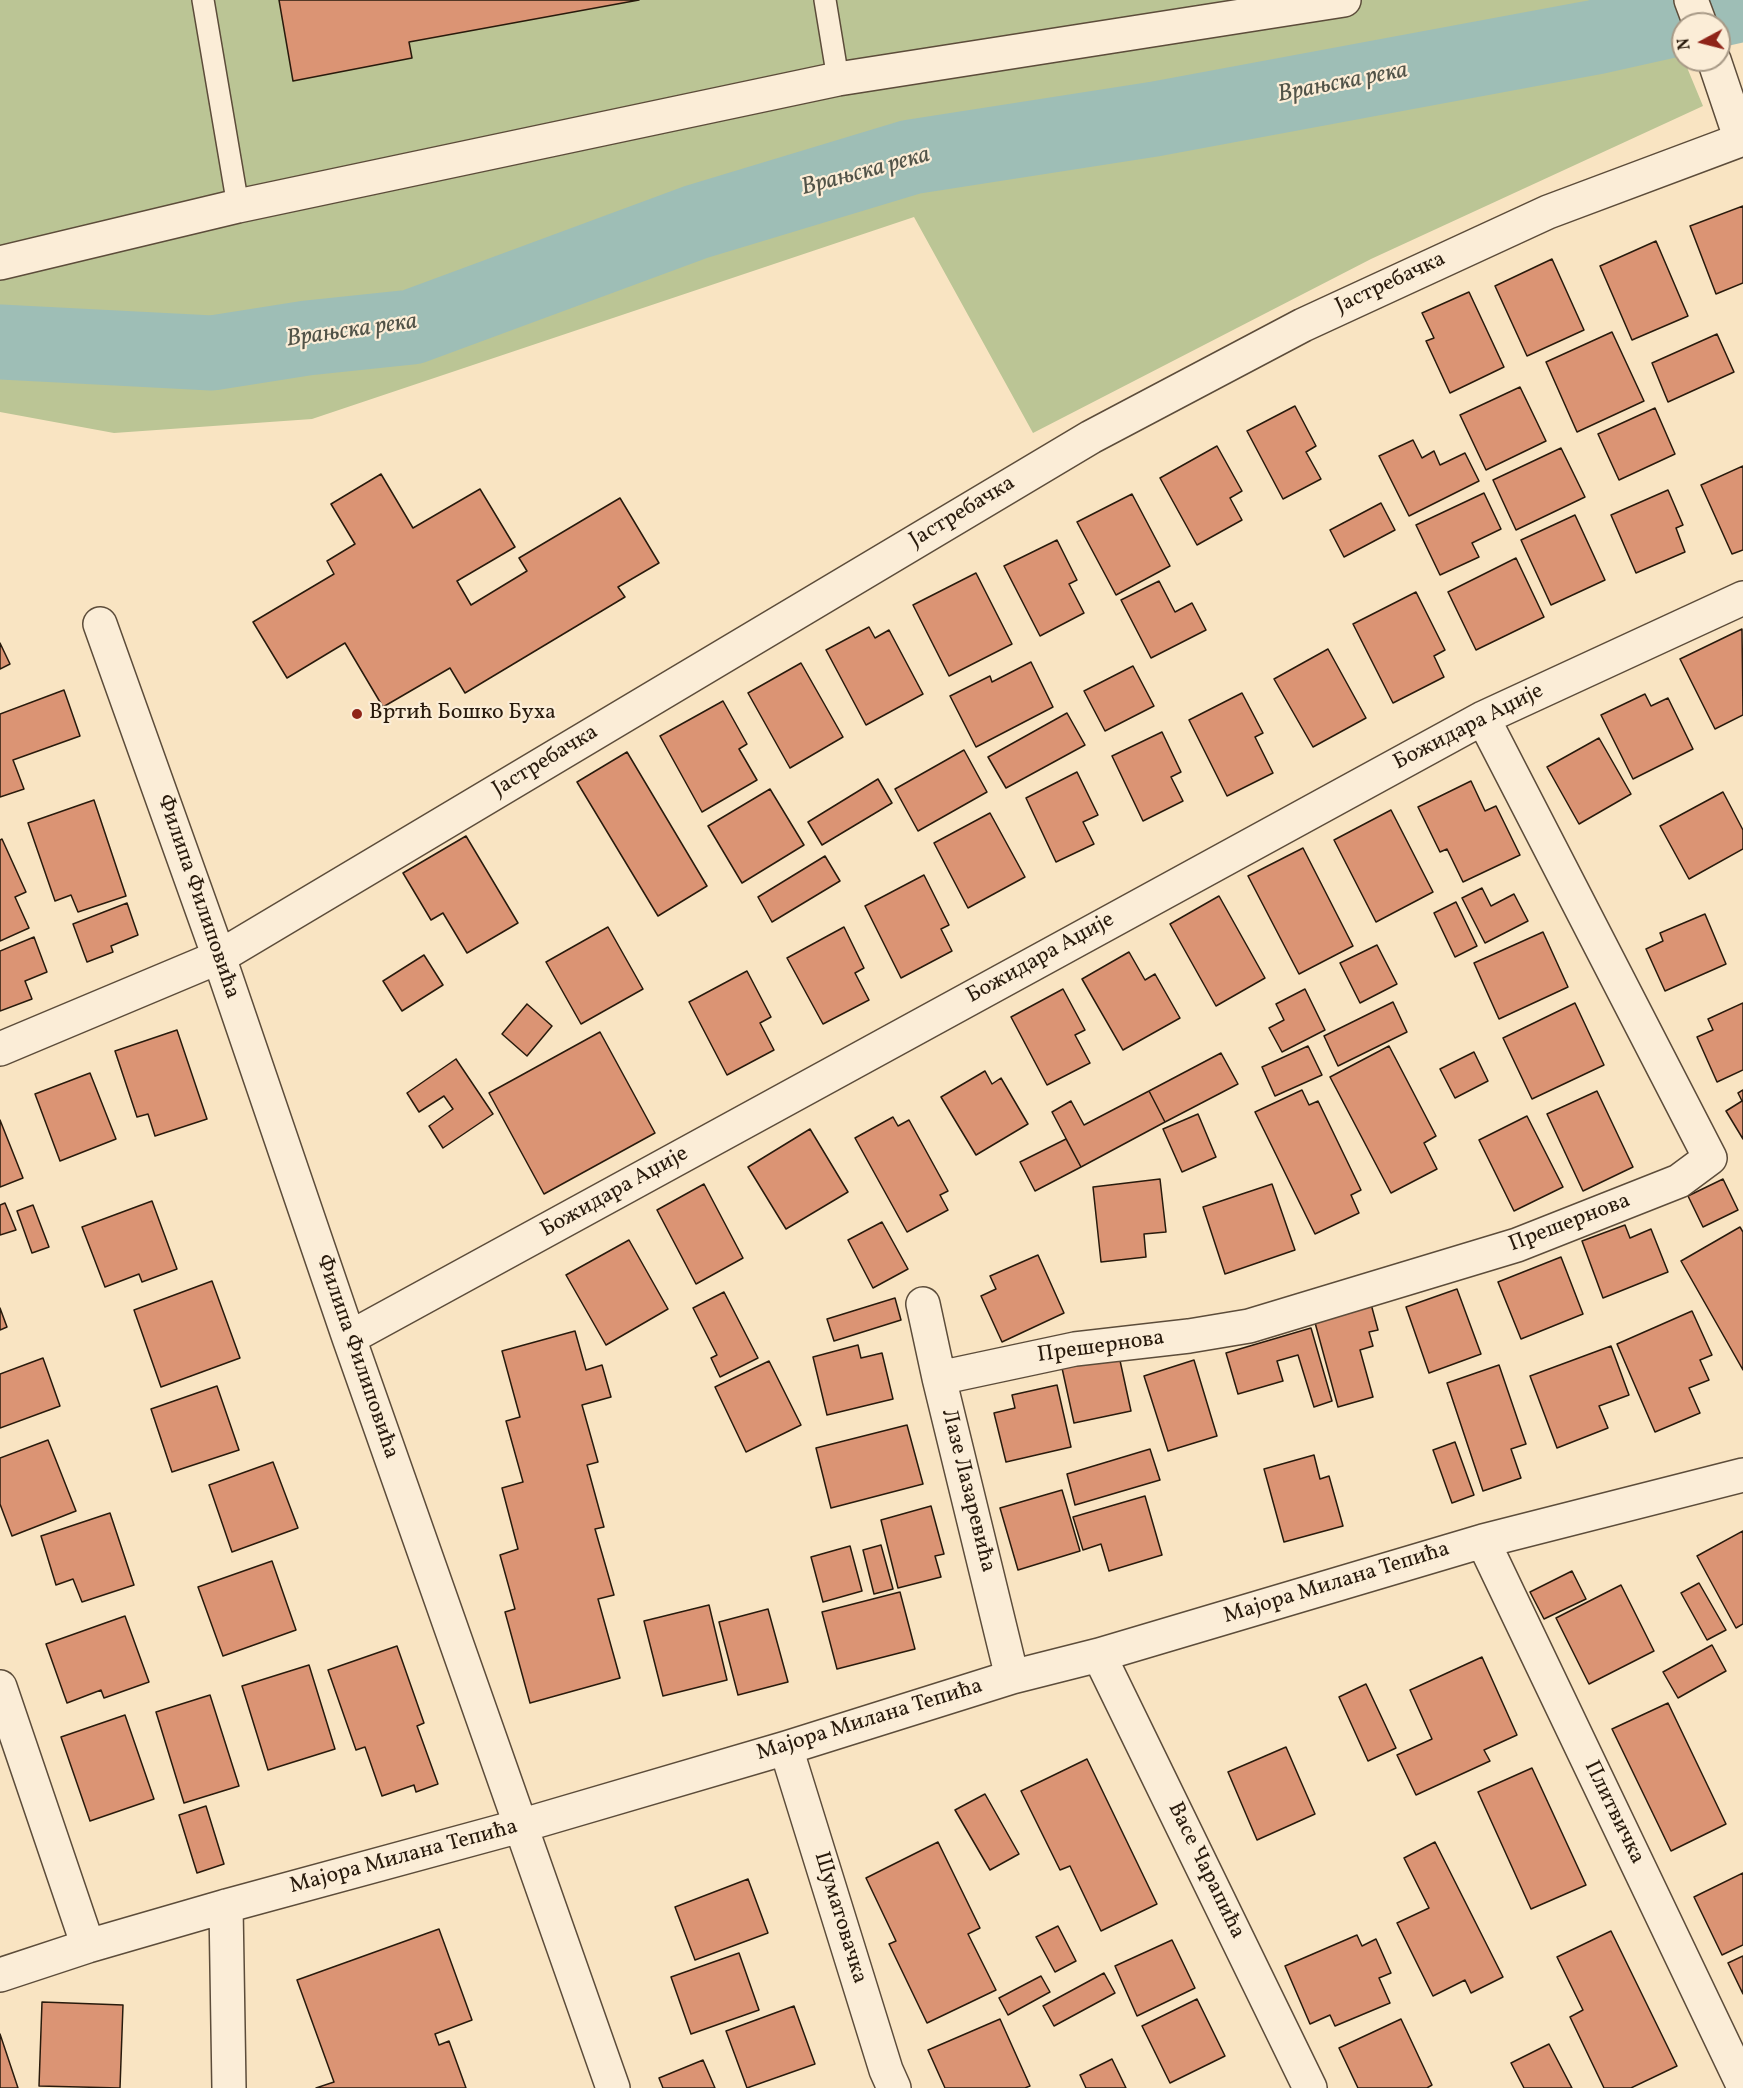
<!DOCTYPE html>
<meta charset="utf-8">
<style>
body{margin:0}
#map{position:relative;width:1743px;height:2088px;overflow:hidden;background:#f9e4c2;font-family:Vollkorn,serif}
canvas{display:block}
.north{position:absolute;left:1671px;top:12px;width:60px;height:60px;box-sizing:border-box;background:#fbedd7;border:2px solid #a79986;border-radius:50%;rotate:263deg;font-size:16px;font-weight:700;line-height:24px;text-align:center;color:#281a0c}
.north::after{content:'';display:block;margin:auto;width:21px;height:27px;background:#8f2418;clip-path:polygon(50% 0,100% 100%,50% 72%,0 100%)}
</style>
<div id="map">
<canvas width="1743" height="2088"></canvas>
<div class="north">N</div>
</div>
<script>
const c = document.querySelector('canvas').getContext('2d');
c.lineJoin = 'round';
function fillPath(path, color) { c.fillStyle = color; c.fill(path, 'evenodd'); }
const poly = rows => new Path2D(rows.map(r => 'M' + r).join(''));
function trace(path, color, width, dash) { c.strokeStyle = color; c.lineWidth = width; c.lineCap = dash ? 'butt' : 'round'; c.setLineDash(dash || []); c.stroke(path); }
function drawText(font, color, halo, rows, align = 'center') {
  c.font = font + ' Vollkorn,serif'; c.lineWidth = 4.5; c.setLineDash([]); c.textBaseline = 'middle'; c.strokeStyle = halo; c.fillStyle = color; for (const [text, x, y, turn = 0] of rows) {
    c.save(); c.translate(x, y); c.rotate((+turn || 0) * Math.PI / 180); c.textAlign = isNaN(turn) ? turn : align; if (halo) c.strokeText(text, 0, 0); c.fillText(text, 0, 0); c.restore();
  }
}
const green = poly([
 [0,0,1659,0,1703,106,1371,259,1033,433,914,217,312,419,114,433,0,412]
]);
const water = poly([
 [0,324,201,324,197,356,0,350,0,324]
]);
const river = poly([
 [0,342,212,353,307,338,412,327,696,222,911,157,1155,119,1596,37,1743,4]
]);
const building = poly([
 [279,0,639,0,409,42,412,58,293,81,279,0],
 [1743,206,1743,283,1716,294,1690,226,1743,206],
 [1656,241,1688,316,1632,340,1600,266,1656,241],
 [1552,259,1584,330,1527,356,1495,286,1552,259],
 [1469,292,1504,367,1450,393,1426,341,1434,338,1422,313,1469,292],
 [1612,332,1644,401,1577,432,1546,362,1612,332],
 [1717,334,1734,372,1668,402,1652,363,1717,334],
 [1520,387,1546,441,1486,470,1460,415,1520,387],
 [1295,406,1316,446,1306,452,1321,479,1283,499,1247,431,1295,406],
 [1655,408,1675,454,1619,480,1598,434,1655,408],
 [1413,440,1422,458,1434,451,1440,465,1465,453,1479,481,1409,516,1379,456,1413,440],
 [1217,446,1242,491,1230,498,1242,520,1197,545,1160,478,1217,446],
 [1561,448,1585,497,1516,530,1493,480,1561,448],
 [1743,466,1743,550,1732,554,1701,485,1743,466],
 [381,474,413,528,480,489,515,547,457,581,471,605,527,571,519,558,620,498,659,563,618,587,625,597,465,693,450,668,383,707,345,643,287,678,253,622,334,574,327,561,355,544,331,504,381,474],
 [1668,490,1683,525,1676,528,1685,552,1636,573,1611,515,1668,490],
 [1484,493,1501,529,1472,543,1479,557,1440,575,1416,525,1484,493],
 [1132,494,1170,566,1116,595,1077,522,1132,494],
 [1381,503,1395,530,1344,557,1330,530,1381,503],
 [1575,515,1605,580,1551,605,1521,540,1575,515],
 [1057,540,1077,580,1069,584,1084,613,1040,636,1004,566,1057,540],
 [1516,558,1544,617,1476,650,1448,592,1516,558],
 [976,573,1012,644,949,676,913,605,976,573],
 [1159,581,1175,612,1192,603,1206,630,1151,658,1121,600,1159,581],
 [1416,592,1445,650,1434,656,1444,677,1393,703,1353,624,1416,592],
 [869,627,875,638,889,630,923,694,866,725,826,650,869,627],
 [1742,629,1743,715,1715,729,1680,659,1742,629],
 [0,643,10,664,0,669,0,643],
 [1328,649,1366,718,1313,747,1274,679,1328,649],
 [1031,662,1053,707,976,747,950,696,990,676,992,682,1031,662],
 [801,663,843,737,790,768,748,693,801,663],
 [1133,666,1154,706,1105,731,1084,691,1133,666],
 [64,690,80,736,13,760,24,789,0,797,0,714,64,690],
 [1242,693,1263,733,1255,737,1273,773,1227,796,1189,720,1242,693],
 [1645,694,1651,706,1668,698,1693,749,1633,779,1601,715,1645,694],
 [723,701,747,744,739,749,757,780,702,812,660,736,723,701],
 [1067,713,1085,745,1006,788,988,757,1067,713],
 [1162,732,1181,772,1171,777,1183,801,1143,821,1112,756,1162,732],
 [1599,738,1631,794,1579,824,1547,767,1599,738],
 [964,750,987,792,918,831,895,789,964,750],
 [627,752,707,886,658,916,577,782,627,752],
 [1077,772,1098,815,1083,822,1094,844,1056,862,1026,798,1077,772],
 [878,779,892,803,822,845,808,822,878,779],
 [1471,781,1485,811,1496,806,1520,855,1463,882,1447,849,1440,852,1418,807,1471,781],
 [770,789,804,845,742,883,708,826,770,789],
 [1723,792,1743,830,1743,849,1689,879,1660,826,1723,792],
 [94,800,126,896,78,912,71,895,55,901,28,823,94,800],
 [1391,810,1433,892,1376,922,1334,840,1391,810],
 [990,813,1025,877,968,908,934,843,990,813],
 [466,836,518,923,467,953,443,913,431,920,403,873,466,836],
 [2,839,26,892,15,897,29,928,0,941,0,840,2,839],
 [1303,848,1353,946,1299,974,1248,876,1303,848],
 [825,856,840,881,772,922,758,897,825,856],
 [924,875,949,925,941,929,952,951,901,978,865,906,924,875],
 [1482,888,1491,906,1514,894,1528,921,1485,943,1462,898,1482,888],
 [1219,896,1265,978,1216,1006,1170,924,1219,896],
 [1456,902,1477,946,1455,957,1434,913,1456,902],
 [127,903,138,935,111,946,113,952,87,962,73,924,127,903],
 [1705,914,1726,964,1665,991,1646,949,1663,941,1660,933,1705,914],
 [608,927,643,989,581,1024,546,962,608,927],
 [844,927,864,968,855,973,869,1000,823,1024,787,958,844,927],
 [1543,932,1568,987,1499,1019,1474,963,1543,932],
 [34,937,47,972,25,981,32,999,0,1011,0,951,34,937],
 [1377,945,1397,984,1360,1003,1340,963,1377,945],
 [1129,952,1145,980,1155,974,1180,1018,1123,1050,1082,979,1129,952],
 [424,955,443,985,402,1011,383,981,424,955],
 [747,971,771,1017,760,1023,774,1050,727,1075,689,1002,747,971],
 [1063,989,1085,1030,1075,1035,1090,1063,1047,1085,1011,1017,1063,989],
 [1305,989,1325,1030,1282,1052,1269,1028,1284,1020,1276,1004,1305,989],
 [1393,1002,1407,1032,1338,1066,1324,1036,1393,1002],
 [1575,1003,1604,1065,1532,1099,1503,1038,1575,1003],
 [1743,1003,1743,1070,1717,1082,1697,1037,1713,1030,1708,1019,1743,1003],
 [527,1004,552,1026,527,1056,502,1034,527,1004],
 [177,1030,207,1119,155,1136,148,1114,137,1117,115,1051,177,1030],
 [600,1032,655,1133,544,1194,489,1093,600,1032],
 [1308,1046,1322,1075,1275,1096,1262,1067,1308,1046],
 [1389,1046,1436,1136,1424,1143,1437,1169,1391,1193,1330,1077,1389,1046],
 [1474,1052,1488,1081,1455,1098,1440,1069,1474,1052],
 [1221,1053,1238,1084,1165,1122,1149,1091,1221,1053],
 [456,1059,493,1114,443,1148,429,1126,453,1109,444,1096,419,1112,407,1093,456,1059],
 [985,1071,992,1084,1001,1078,1028,1124,976,1155,941,1097,985,1071],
 [90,1073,116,1139,60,1161,35,1094,90,1073],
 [1302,1090,1309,1105,1318,1101,1361,1190,1351,1195,1359,1213,1315,1234,1255,1112,1302,1090],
 [1743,1090,1743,1139,1726,1111,1742,1101,1738,1093,1743,1090],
 [1149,1091,1165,1122,1081,1167,1052,1112,1071,1101,1084,1125,1149,1091],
 [1597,1091,1633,1167,1583,1191,1547,1114,1597,1091],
 [1198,1114,1216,1157,1182,1172,1163,1129,1198,1114],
 [1527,1116,1563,1187,1514,1211,1479,1140,1527,1116],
 [893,1117,898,1126,909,1120,948,1191,940,1195,948,1210,907,1232,855,1138,893,1117],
 [0,1120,23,1178,0,1187,0,1120],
 [810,1129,848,1192,786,1229,748,1167,810,1129],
 [1066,1139,1081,1167,1035,1191,1020,1162,1066,1139],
 [1160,1179,1166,1232,1144,1234,1146,1257,1101,1262,1093,1187,1160,1179],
 [1723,1179,1738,1210,1703,1227,1688,1196,1723,1179],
 [704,1184,743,1258,696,1284,657,1210,704,1184],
 [1272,1184,1295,1250,1225,1274,1203,1207,1272,1184],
 [152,1201,177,1269,142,1282,139,1274,105,1287,82,1227,152,1201],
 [5,1203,16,1230,0,1235,0,1205,5,1203],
 [33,1205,49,1247,32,1253,17,1211,33,1205],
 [882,1222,908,1269,873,1288,848,1240,882,1222],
 [1625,1225,1630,1238,1651,1229,1668,1272,1603,1298,1582,1241,1625,1225],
 [1740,1227,1743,1232,1743,1370,1681,1261,1740,1227],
 [629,1240,668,1309,606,1345,566,1275,629,1240],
 [1038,1255,1064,1313,1002,1342,981,1296,996,1289,990,1276,1038,1255],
 [1561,1257,1583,1314,1521,1339,1498,1282,1561,1257],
 [212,1281,240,1358,161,1387,134,1310,212,1281],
 [1457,1289,1481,1354,1429,1373,1406,1307,1457,1289],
 [724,1292,758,1358,720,1377,711,1358,717,1355,693,1308,724,1292],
 [895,1298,901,1320,834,1341,827,1319,895,1298],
 [1371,1304,1378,1330,1369,1332,1373,1346,1360,1350,1373,1397,1338,1407,1314,1319,1371,1304],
 [0,1308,7,1327,0,1330,0,1308],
 [1692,1311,1712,1355,1700,1360,1709,1380,1689,1388,1700,1413,1655,1432,1617,1344,1692,1311],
 [1311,1328,1332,1401,1314,1407,1298,1355,1277,1361,1283,1381,1238,1394,1226,1353,1311,1328],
 [575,1331,586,1370,602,1365,611,1397,582,1405,598,1462,587,1465,604,1527,595,1529,614,1595,598,1599,620,1678,530,1703,505,1612,515,1609,500,1555,518,1549,502,1488,523,1482,506,1421,520,1417,502,1351,575,1331],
 [858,1345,861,1358,882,1353,893,1399,827,1415,813,1357,858,1345],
 [1611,1346,1629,1395,1599,1406,1608,1428,1557,1448,1530,1376,1611,1346],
 [1119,1356,1131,1411,1074,1423,1062,1368,1119,1356],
 [43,1358,60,1406,0,1428,0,1374,43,1358],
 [1194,1360,1217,1436,1168,1451,1144,1376,1194,1360],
 [769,1361,801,1425,746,1452,715,1387,769,1361],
 [1499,1365,1526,1444,1511,1449,1521,1478,1483,1491,1447,1383,1499,1365],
 [1057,1385,1071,1447,1006,1462,994,1413,1015,1408,1012,1395,1057,1385],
 [217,1386,239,1450,172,1472,151,1409,217,1386],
 [907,1425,923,1484,831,1508,816,1448,907,1425],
 [48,1440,76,1511,12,1536,0,1504,0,1458,48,1440],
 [1455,1442,1474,1495,1452,1503,1433,1450,1455,1442],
 [1150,1449,1160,1480,1075,1505,1067,1474,1150,1449],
 [1314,1455,1320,1479,1329,1476,1343,1526,1284,1542,1264,1469,1314,1455],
 [273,1462,298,1528,232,1552,209,1485,273,1462],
 [1062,1490,1080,1551,1018,1570,1000,1508,1062,1490],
 [1145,1496,1162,1555,1109,1571,1101,1544,1083,1550,1073,1517,1145,1496],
 [931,1506,944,1554,935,1556,941,1577,898,1588,881,1520,931,1506],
 [110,1513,134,1585,82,1602,73,1579,56,1585,41,1536,110,1513],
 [1743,1531,1743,1624,1736,1628,1697,1556,1743,1531],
 [881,1545,893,1589,874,1594,863,1550,881,1545],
 [850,1546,862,1591,823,1602,811,1557,850,1546],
 [272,1561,296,1630,223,1656,198,1587,272,1561],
 [1572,1571,1586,1599,1544,1619,1530,1592,1572,1571],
 [1699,1583,1726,1630,1707,1640,1681,1593,1699,1583],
 [1621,1585,1654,1651,1589,1684,1556,1618,1621,1585],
 [900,1592,915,1649,837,1669,822,1612,900,1592],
 [709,1605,727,1680,663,1696,644,1621,709,1605],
 [768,1609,788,1682,738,1695,719,1622,768,1609],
 [125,1616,149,1682,104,1698,101,1690,67,1703,46,1644,125,1616],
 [1712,1645,1726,1671,1678,1698,1663,1672,1712,1645],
 [397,1646,424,1723,417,1726,438,1784,416,1792,414,1785,382,1796,365,1747,356,1750,328,1670,397,1646],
 [1482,1657,1517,1735,1484,1750,1490,1761,1416,1795,1397,1755,1432,1739,1410,1690,1482,1657],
 [309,1665,335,1749,268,1770,242,1686,309,1665],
 [1366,1684,1396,1748,1368,1761,1339,1697,1366,1684],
 [210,1695,239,1786,184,1803,156,1712,210,1695],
 [1668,1703,1726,1824,1671,1851,1612,1729,1668,1703],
 [125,1715,154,1799,90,1821,61,1737,125,1715],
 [1286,1747,1315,1814,1257,1840,1228,1772,1286,1747],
 [1087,1759,1157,1904,1101,1931,1070,1866,1060,1870,1021,1791,1087,1759],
 [1532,1768,1586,1885,1531,1909,1478,1792,1532,1768],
 [985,1794,1019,1854,990,1870,955,1810,985,1794],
 [206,1806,224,1864,197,1873,179,1815,206,1806],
 [938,1842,980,1928,968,1934,996,1990,927,2023,889,1944,896,1941,866,1878,938,1842],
 [1435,1842,1503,1977,1471,1993,1465,1980,1433,1996,1397,1923,1429,1908,1404,1858,1435,1842],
 [1743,1873,1743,1945,1722,1955,1694,1897,1743,1873],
 [748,1879,768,1933,695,1960,675,1907,748,1879],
 [1058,1926,1076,1961,1055,1972,1036,1937,1058,1926],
 [439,1929,472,2020,435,2034,439,2045,449,2041,466,2088,316,2088,334,2082,297,1980,439,1929],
 [1611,1931,1677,2066,1631,2088,1604,2088,1570,2017,1583,2010,1557,1957,1611,1931],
 [1357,1935,1362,1946,1376,1939,1391,1973,1379,1978,1390,2003,1335,2026,1330,2015,1310,2024,1285,1966,1357,1935],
 [1172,1940,1195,1988,1137,2016,1115,1966,1172,1940],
 [739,1953,759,2010,691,2034,671,1977,739,1953],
 [1743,1956,1743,1994,1728,1963,1743,1956],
 [1104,1973,1115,1993,1054,2026,1043,2006,1104,1973],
 [1041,1976,1050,1992,1008,2015,999,1998,1041,1976],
 [1197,1999,1225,2056,1170,2083,1142,2026,1197,1999],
 [42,2002,123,2005,120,2088,39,2086,42,2002],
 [794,2006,815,2064,747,2088,726,2031,794,2006],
 [1000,2019,1030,2086,1025,2088,945,2088,928,2050,1000,2019],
 [1401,2019,1432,2085,1427,2088,1358,2088,1339,2048,1401,2019],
 [0,2034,18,2088,0,2088,0,2034],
 [1549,2044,1572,2088,1524,2088,1511,2063,1549,2044],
 [1112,2059,1126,2088,1086,2088,1080,2075,1112,2059],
 [703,2060,715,2088,663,2088,659,2078,703,2060]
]);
const lane = poly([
 [203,0,238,206],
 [825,0,838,79]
]);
const street = poly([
 [1691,0,1700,24],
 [1714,60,1741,140],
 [0,263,238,206,838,79,1344,0],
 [100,624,219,957,349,1338,613,2088],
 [0,1049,219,957,1091,437,1303,325,1548,212,1743,139],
 [923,1304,939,1378,1012,1677],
 [349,1338,1483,718,1743,598],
 [939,1378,1075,1349,1189,1336,1249,1326,1517,1245,1679,1181,1710,1158,1483,718],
 [1483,1541,1743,2085],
 [1099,1655,1310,2088],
 [0,1687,88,1946],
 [786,1748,886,2070,894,2088],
 [226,1906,229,2088],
 [0,1975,88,1946,226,1906,520,1826,786,1748,1012,1677,1099,1655,1483,1541,1743,1475]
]);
const markers = [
 [357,714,6,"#8f2418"]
];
const streetNames = [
 ["Јастребачка",1391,284,-25],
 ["Јастребачка",963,513,-31],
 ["Божидара Аџије",1469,728,-27],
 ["Јастребачка",546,762,-31],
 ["Филипа Филиповића",197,897,71],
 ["Божидара Аџије",1041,959,-29],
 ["Божидара Аџије",615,1193,-29],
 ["Прешернова",1570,1224,-21],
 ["Прешернова",1101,1348,-8],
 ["Филипа Филиповића",356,1357,71],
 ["Лазе Лазаревића",967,1491,76],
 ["Мајора Милана Тепића",1337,1584,-17],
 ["Мајора Милана Тепића",870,1721,-17],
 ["Плитвичка",1613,1813,64],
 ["Мајора Милана Тепића",404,1858,-15],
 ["Васе Чарапића",1205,1871,64],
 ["Шуматовачка",839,1918,73]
];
const poiNames = [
 ["Вртић Бошко Буха",369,714]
];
const waterNames = [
 ["Врањска река",1343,84,-11],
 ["Врањска река",866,173,-15],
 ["Врањска река",352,332,-8]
];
fillPath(green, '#bbc595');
fillPath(water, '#9ebeb6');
trace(water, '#6f7c72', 1.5);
trace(river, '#9ebeb6', 75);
fillPath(building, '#db9474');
trace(building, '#281a0c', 1.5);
trace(lane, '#5c4c3a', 24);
trace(street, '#5c4c3a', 36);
trace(lane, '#fbedd7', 21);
trace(street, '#fbedd7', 33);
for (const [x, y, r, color] of markers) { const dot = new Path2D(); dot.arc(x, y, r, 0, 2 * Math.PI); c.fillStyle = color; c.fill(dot); trace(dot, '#fbedd7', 2); }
drawText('22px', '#281a0c', '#fbedd7', streetNames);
drawText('22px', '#281a0c', '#fbedd7', poiNames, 'left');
drawText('italic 24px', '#515348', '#fbedd7', waterNames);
</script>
